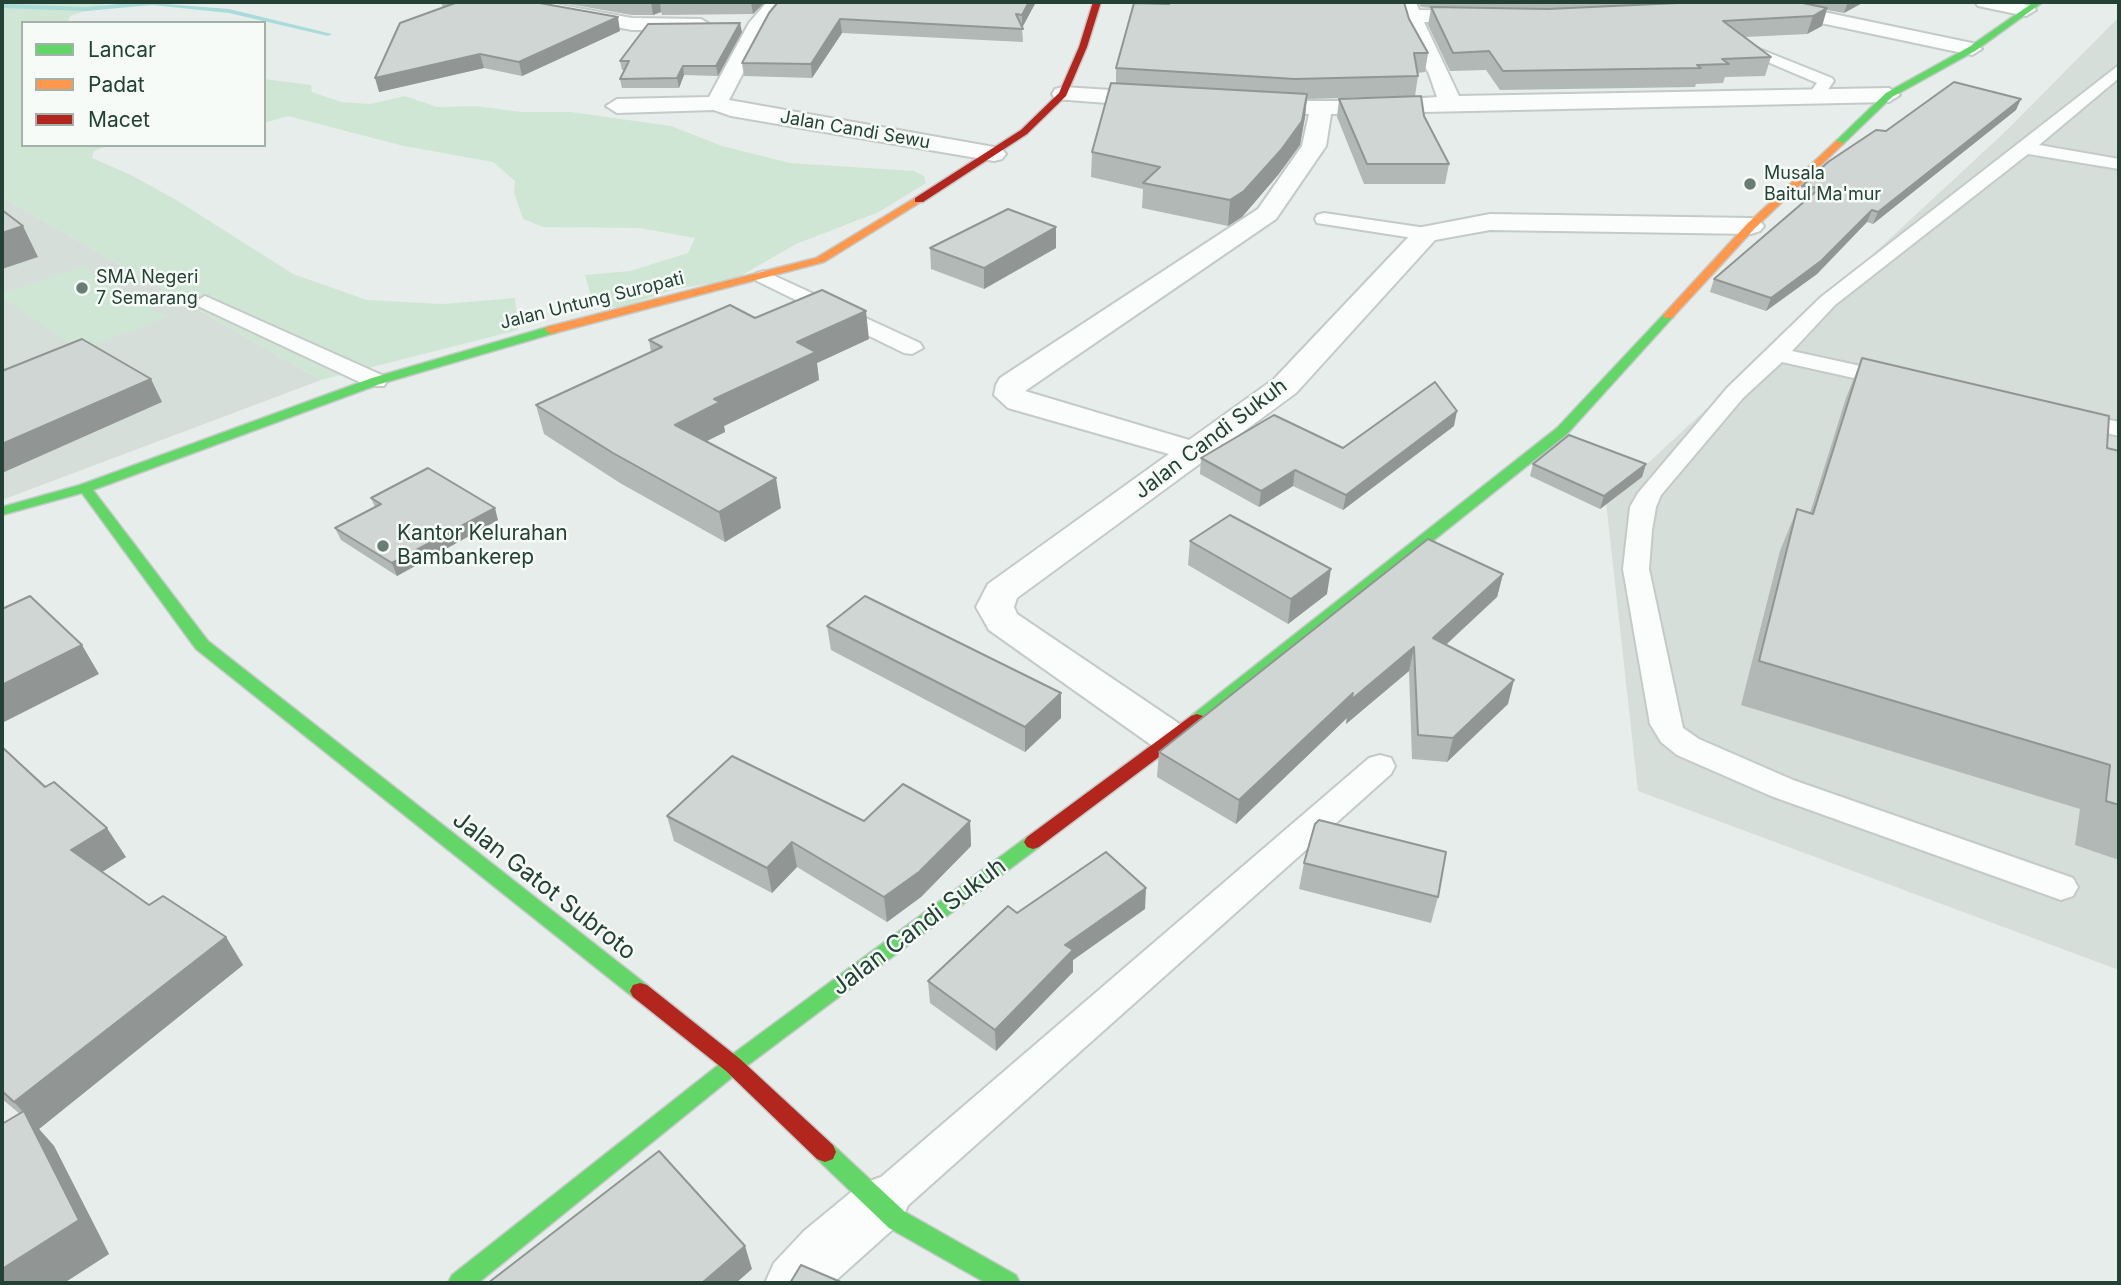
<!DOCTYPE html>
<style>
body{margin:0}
#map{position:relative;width:2121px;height:1285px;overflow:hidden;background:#e7edea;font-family:Inter,sans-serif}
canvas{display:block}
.frame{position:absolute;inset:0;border:4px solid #234235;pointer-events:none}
.legend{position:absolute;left:21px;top:21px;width:245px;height:126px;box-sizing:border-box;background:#f6fbf8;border:2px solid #a2b1aa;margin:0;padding:9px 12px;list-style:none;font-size:21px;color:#234235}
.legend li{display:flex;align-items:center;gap:14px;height:35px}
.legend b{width:35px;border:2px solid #a2b1aa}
</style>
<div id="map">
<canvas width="2121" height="1285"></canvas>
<div class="frame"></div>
<ul class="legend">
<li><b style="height:9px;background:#63d668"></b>Lancar</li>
<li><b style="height:9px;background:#ff974d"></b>Padat</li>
<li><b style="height:9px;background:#b3261e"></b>Macet</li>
</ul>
</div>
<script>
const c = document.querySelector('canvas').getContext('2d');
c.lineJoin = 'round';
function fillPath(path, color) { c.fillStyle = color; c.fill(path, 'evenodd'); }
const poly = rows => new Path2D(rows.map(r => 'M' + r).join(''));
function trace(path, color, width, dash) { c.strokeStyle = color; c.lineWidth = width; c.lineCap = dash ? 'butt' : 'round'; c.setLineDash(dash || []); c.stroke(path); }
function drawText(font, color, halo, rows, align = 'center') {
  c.font = font + ' Inter,sans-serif'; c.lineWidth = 5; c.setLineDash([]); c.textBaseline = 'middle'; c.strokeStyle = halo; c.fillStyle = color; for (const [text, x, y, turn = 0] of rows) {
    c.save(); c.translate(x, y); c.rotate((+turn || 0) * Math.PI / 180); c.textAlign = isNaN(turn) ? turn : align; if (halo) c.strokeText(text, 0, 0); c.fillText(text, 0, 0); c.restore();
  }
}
const built = poly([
 [2119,17,2119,970,1638,791,1606,502,2006,131],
 [2,197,321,380,2,500]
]);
const green = poly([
 [2,2,112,2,70,16,68,23,23,23,23,145,109,145,94,151,92,158,131,175,178,201,293,274,367,300,443,304,515,298,518,330,321,380,2,197],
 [264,79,311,85,312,92,341,102,370,104,405,96,437,107,475,106,522,112,571,112,671,126,722,146,790,163,914,171,924,176,926,183,879,212,796,244,742,275,728,281,675,289,620,308,601,305,590,293,585,275,630,271,688,253,695,238,639,228,543,227,523,219,514,193,515,181,493,162,404,146,288,116,264,123],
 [83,266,166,317,80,351,2,297,2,294]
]);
const stream = poly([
 [140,2,229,9,332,34,328,36,229,13,152,5,86,11,2,8,2,4,86,7,140,2]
]);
const lane = poly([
 [1742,42,1832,78,1834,81,1822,98,1810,98,1808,95,1817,83,1737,49,1735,46,1742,42],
 [2119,65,2119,78,2039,145,2119,159,2119,169,2028,154,1835,305,1792,351,1902,375,1905,380,1902,385,1894,387,1782,362,1743,398,1661,495,1656,507,1652,530,1649,569,1683,728,1699,739,1793,780,2073,878,2078,887,2073,896,2061,900,1771,796,1677,755,1661,742,1650,724,1623,569,1630,507,1638,493,1727,388,1821,297,2119,65],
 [1324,213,1426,228,1435,234,1426,240,1317,223,1315,219,1317,215,1324,213],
 [764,271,920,343,923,348,912,354,904,353,757,281,754,277,757,273,764,271],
 [205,296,384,376,387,381,384,386,368,386,198,306,195,302,205,296],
 [2071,411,2119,422,2119,436,2063,423,2059,418,2063,413,2071,411],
 [1380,755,1391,758,1395,766,1391,774,895,1217,881,1222,867,1217,861,1203,867,1189,1369,758,1380,755]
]);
const street = poly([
 [505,2,544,2,632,18,701,19,711,25,701,31,632,30,515,8,505,2],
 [767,2,787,2,768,25,729,100,994,147,1002,149,1006,154,1002,159,994,161,731,116,714,110,617,113,606,106,617,99,709,97,749,23,767,2],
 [1398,2,1416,2,1419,10,1483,11,1493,17,1483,23,1424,22,1459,96,1889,88,1900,95,1889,102,1331,114,1326,146,1276,219,1025,391,1189,440,1274,379,1417,228,1490,214,1751,218,1760,221,1764,226,1760,231,1751,234,1490,230,1435,240,1296,393,1017,598,1014,607,1017,614,1187,729,1193,739,1187,749,1172,754,1157,749,989,630,976,607,988,584,1169,454,1008,408,994,395,996,385,1000,378,1258,209,1302,146,1309,114,1254,113,1246,111,1243,106,1246,101,1381,101,1437,97,1429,74,1409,37,1398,2],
 [1740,2,1776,2,1972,43,1982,49,1972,55,1750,8,1740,2],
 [1975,2,2013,2,2033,6,2036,10,2026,16,1978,6,1975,2],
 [1063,87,1159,93,1170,100,1159,107,1055,99,1052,94,1055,89,1063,87],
 [881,1177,901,1184,909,1203,901,1222,833,1283,765,1283,774,1263,804,1231,861,1184,881,1177]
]);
const fast = poly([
 [2034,2,2043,2,1975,51,1892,97,1842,145,1836,145,1836,141,1886,93,1969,47,2034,2],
 [1668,312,1674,316,1672,318,1567,434,1203,724,1191,724,1189,720,1191,716,1557,428,1664,314,1668,312],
 [551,326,557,330,555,333,380,384,93,490,208,641,647,985,650,991,647,997,640,999,633,997,196,649,82,493,2,515,2,507,80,485,372,378,551,326],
 [1033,835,1039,837,1042,842,1039,847,740,1071,478,1283,448,1283,452,1275,726,1059,1027,837,1033,835],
 [825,1142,833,1145,905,1212,1016,1275,1020,1283,986,1283,889,1228,817,1159,814,1152,817,1145,825,1142]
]);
const slow = poly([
 [1836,141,1844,143,1755,228,1672,318,1664,318,1664,314,1747,224,1836,141],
 [915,198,924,200,824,262,551,334,545,330,547,327,816,258,915,198]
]);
const jam = poly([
 [1093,2,1101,2,1087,47,1066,96,1027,134,923,202,915,202,915,198,1021,130,1059,93,1079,47,1093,2],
 [1197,714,1203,716,1205,720,1203,724,1039,847,1033,849,1027,847,1024,842,1027,837,1191,716,1197,714],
 [640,983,647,985,740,1059,833,1145,836,1152,833,1159,825,1162,817,1159,726,1071,633,997,630,991,633,985,640,983]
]);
const wall = poly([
 [441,2,534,2,620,31,522,76,484,68,379,92,443,7],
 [557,2,765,2,753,14,662,15,661,12,653,15,632,15],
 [778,2,1036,2,1022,27,1023,42,842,33,812,78,744,76,742,63],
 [1418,2,1864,2,1844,13,1827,10,1822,26,1807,34,1745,37,1771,57,1765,76,1725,77,1723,83,1696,84,1695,87,1500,90,1486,70,1450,71,1428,25,1431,8,1421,7],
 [1409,19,1428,53,1425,72,1417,73,1418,76,1415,96,1307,99,1305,117,1300,145,1278,175,1242,217,1228,226,1142,208,1143,189,1091,177,1092,152,1116,83,1116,68],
 [742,32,718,76,684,75,679,88,622,88,620,79,625,70,622,70,620,61],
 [1339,99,1424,116,1449,164,1445,184,1364,184,1337,117],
 [2016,110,1873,224,1867,222,1817,274,1766,311,1710,292,1714,279,1807,200,1798,199,1802,186,1886,131],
 [1056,227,1056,248,984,289,931,269,930,248],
 [755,318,869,339,817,363,819,380,724,426,725,432,706,441,781,508,725,542,620,483,544,434,536,405,651,352,649,340],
 [1862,358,2107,448,2119,451,2119,860,2075,845,2080,809,1741,705,1780,551,1797,509,1810,513,1846,398],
 [1454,426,1343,510,1293,486,1259,507,1200,474,1201,458,1343,448],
 [1533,464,1646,464,1642,477,1600,509,1530,476],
 [371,498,498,520,397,576,341,540,335,528,375,507],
 [1190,541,1327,594,1288,624,1188,565],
 [1503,574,1497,597,1446,645,1508,704,1447,762,1412,759,1409,671,1346,724,1347,718,1236,824,1157,777,1159,752],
 [827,626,1061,693,1061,718,1025,752,831,650],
 [2,747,126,857,102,872,149,905,226,937,243,965,39,1129,54,1146,109,1254,64,1283,2,1283,20,1114,2,1099],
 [667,816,864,821,970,821,971,846,921,897,887,922,797,867,772,893,674,841],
 [1304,863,1438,897,1431,923,1299,889],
 [1145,909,1073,960,1073,972,996,1051,930,1003,928,981,1017,913]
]);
const shadedWall = poly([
 [651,2,665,2,660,2,661,12,653,15],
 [751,2,765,2,753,14],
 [1029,2,1036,2,1022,28,1022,15],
 [1848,2,1864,2,1844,13],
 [1827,8,1822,26,1807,34,1813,16],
 [618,17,620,31,522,76,519,62],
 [840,19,842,33,812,78,811,64],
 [740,23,742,32,718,76,716,66],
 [480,54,484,68,379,92,375,78],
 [683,66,684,75,679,88,677,78],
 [1307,94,1305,117,1300,145,1278,175,1242,217,1228,226,1230,200],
 [2021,99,2016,110,1873,224,1878,212],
 [1872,210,1867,222,1817,274,1766,311,1771,298],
 [23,226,38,257,2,269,2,233],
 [1056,227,1056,248,984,289,984,268],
 [866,311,869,339,817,363,819,380,724,426,725,432,681,454,675,425,797,342],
 [151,379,162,402,2,473,2,444],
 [1457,411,1454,426,1343,510,1346,495],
 [1646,464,1642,477,1600,509,1604,496],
 [1295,470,1293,486,1259,507,1261,491],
 [776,478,781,508,725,542,719,512],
 [495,508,498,520,397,576,392,563],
 [1331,569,1327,594,1288,624,1291,599],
 [1503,574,1497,597,1427,662,1433,638],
 [82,645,99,674,2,723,2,685],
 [1414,647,1409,671,1346,724,1347,718,1236,824,1239,800,1353,693],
 [1514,680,1508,704,1447,762,1453,738],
 [1061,693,1061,718,1025,752,1025,727],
 [970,821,971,846,921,897,887,922,884,897],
 [107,828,126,857,91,879,71,850],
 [792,842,797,867,772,893,767,868],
 [1146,888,1145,909,1073,960,1073,972,996,1051,995,1030,1065,945],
 [226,937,243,965,39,1129,54,1146,109,1254,64,1283,2,1283,2,1269,26,1115,14,1102],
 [745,1246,752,1269,736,1283,702,1283]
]);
const building = poly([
 [458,2,534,2,618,17,519,62,480,54,375,78,400,23,458,2],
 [778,2,1029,2,1022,15,1016,14,1023,29,840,19,811,64,742,63,769,13,778,2],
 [1170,2,1404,2,1409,19,1428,53,1414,53,1418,76,1295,79,1116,68,1134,3,1169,4,1170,2],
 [1700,2,1798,2,1827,8,1813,16,1723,21,1771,57,1722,59,1729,64,1697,65,1701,68,1503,71,1489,51,1453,53,1431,7,1548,9,1700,2],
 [740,23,716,66,683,66,677,78,620,79,629,61,620,61,648,24,740,23],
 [1954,82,2021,99,1878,212,1872,210,1821,261,1771,298,1714,279,1820,188,1802,186,1828,162,1876,130,1886,131,1954,82],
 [1111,83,1307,94,1302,121,1281,150,1244,191,1230,200,1143,183,1160,167,1092,152,1111,83],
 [1421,96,1424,116,1449,164,1367,164,1339,99,1421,96],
 [1008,209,1056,227,984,268,930,248,1008,209],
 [2,210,23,226,2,233,2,210],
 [822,290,866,311,797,342,816,352,714,399,720,402,675,425,776,478,719,512,613,453,536,405,662,347,649,340,730,305,755,318,822,290],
 [82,339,151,379,2,444,2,371,82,339],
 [1862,358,2109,416,2107,448,2119,451,2119,805,2106,801,2110,765,1759,661,1797,509,1813,514,1862,358],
 [1435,382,1457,411,1346,495,1295,470,1261,491,1201,458,1274,415,1343,448,1435,382],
 [1569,435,1646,464,1604,496,1533,464,1569,435],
 [428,468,495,508,392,563,335,528,381,504,371,498,428,468],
 [1230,515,1331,569,1291,599,1190,541,1230,515],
 [1428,539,1503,574,1433,638,1514,680,1453,738,1418,735,1414,647,1351,700,1353,693,1239,800,1159,752,1428,539],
 [30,596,82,645,2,685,2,609,30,596],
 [865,596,1061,693,1025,727,827,626,865,596],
 [2,747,45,787,54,782,107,828,71,850,149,905,163,896,226,937,14,1102,2,1091,2,747],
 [732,756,864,821,903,784,970,821,919,872,884,897,792,842,767,868,667,816,732,756],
 [1319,820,1446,852,1438,897,1304,863,1315,824,1319,820],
 [1106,852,1146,888,1065,945,1073,950,995,1030,928,981,1008,906,1017,913,1106,852],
 [24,1111,79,1220,2,1269,2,1124,24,1111],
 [659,1151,745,1246,702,1283,488,1283,659,1151],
 [801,1265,843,1283,790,1283,801,1265]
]);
const markers = [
 [1750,184,7,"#687e74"],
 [82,288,7,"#687e74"],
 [383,546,7,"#687e74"]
];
const farStreetnames = [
 ["Jalan Candi Sewu",855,130,10],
 ["Jalan Untung Suropati",592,301,-14]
];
const farPoinames = [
 ["Musala",1764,174],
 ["Baitul Ma'mur",1764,195],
 ["SMA Negeri",96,278],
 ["7 Semarang",96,299]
];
const streetNames = [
 ["Jalan Candi Sukuh",1211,439,-37]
];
const poiNames = [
 ["Kantor Kelurahan",397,534],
 ["Bambankerep",397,558]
];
const nearStreetnames = [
 ["Jalan Gatot Subroto",544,886,38],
 ["Jalan Candi Sukuh",919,927,-37]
];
fillPath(built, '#d5ded9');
fillPath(green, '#d0e6d4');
fillPath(stream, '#a7dcdb');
trace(lane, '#c4cac7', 4);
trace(street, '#c4cac7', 4);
trace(fast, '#c3cac7', 3);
trace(slow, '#c3cac7', 3);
trace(jam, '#c3cac7', 3);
fillPath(lane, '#fbfcfc');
fillPath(street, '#fbfcfc');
fillPath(fast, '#63d668');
fillPath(slow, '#ff974d');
fillPath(jam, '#b3261e');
fillPath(wall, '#b2b8b5');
fillPath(shadedWall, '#919694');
fillPath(building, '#cfd6d3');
trace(building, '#919694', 2);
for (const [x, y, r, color] of markers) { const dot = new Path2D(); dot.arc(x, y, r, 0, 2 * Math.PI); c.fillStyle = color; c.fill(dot); trace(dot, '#f6fbf8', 2.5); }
drawText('18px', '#234235', '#f6fbf8', farStreetnames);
drawText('18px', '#234235', '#f6fbf8', farPoinames, 'left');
drawText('21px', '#234235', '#f6fbf8', streetNames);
drawText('21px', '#234235', '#f6fbf8', poiNames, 'left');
drawText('24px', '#234235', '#f6fbf8', nearStreetnames);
</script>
